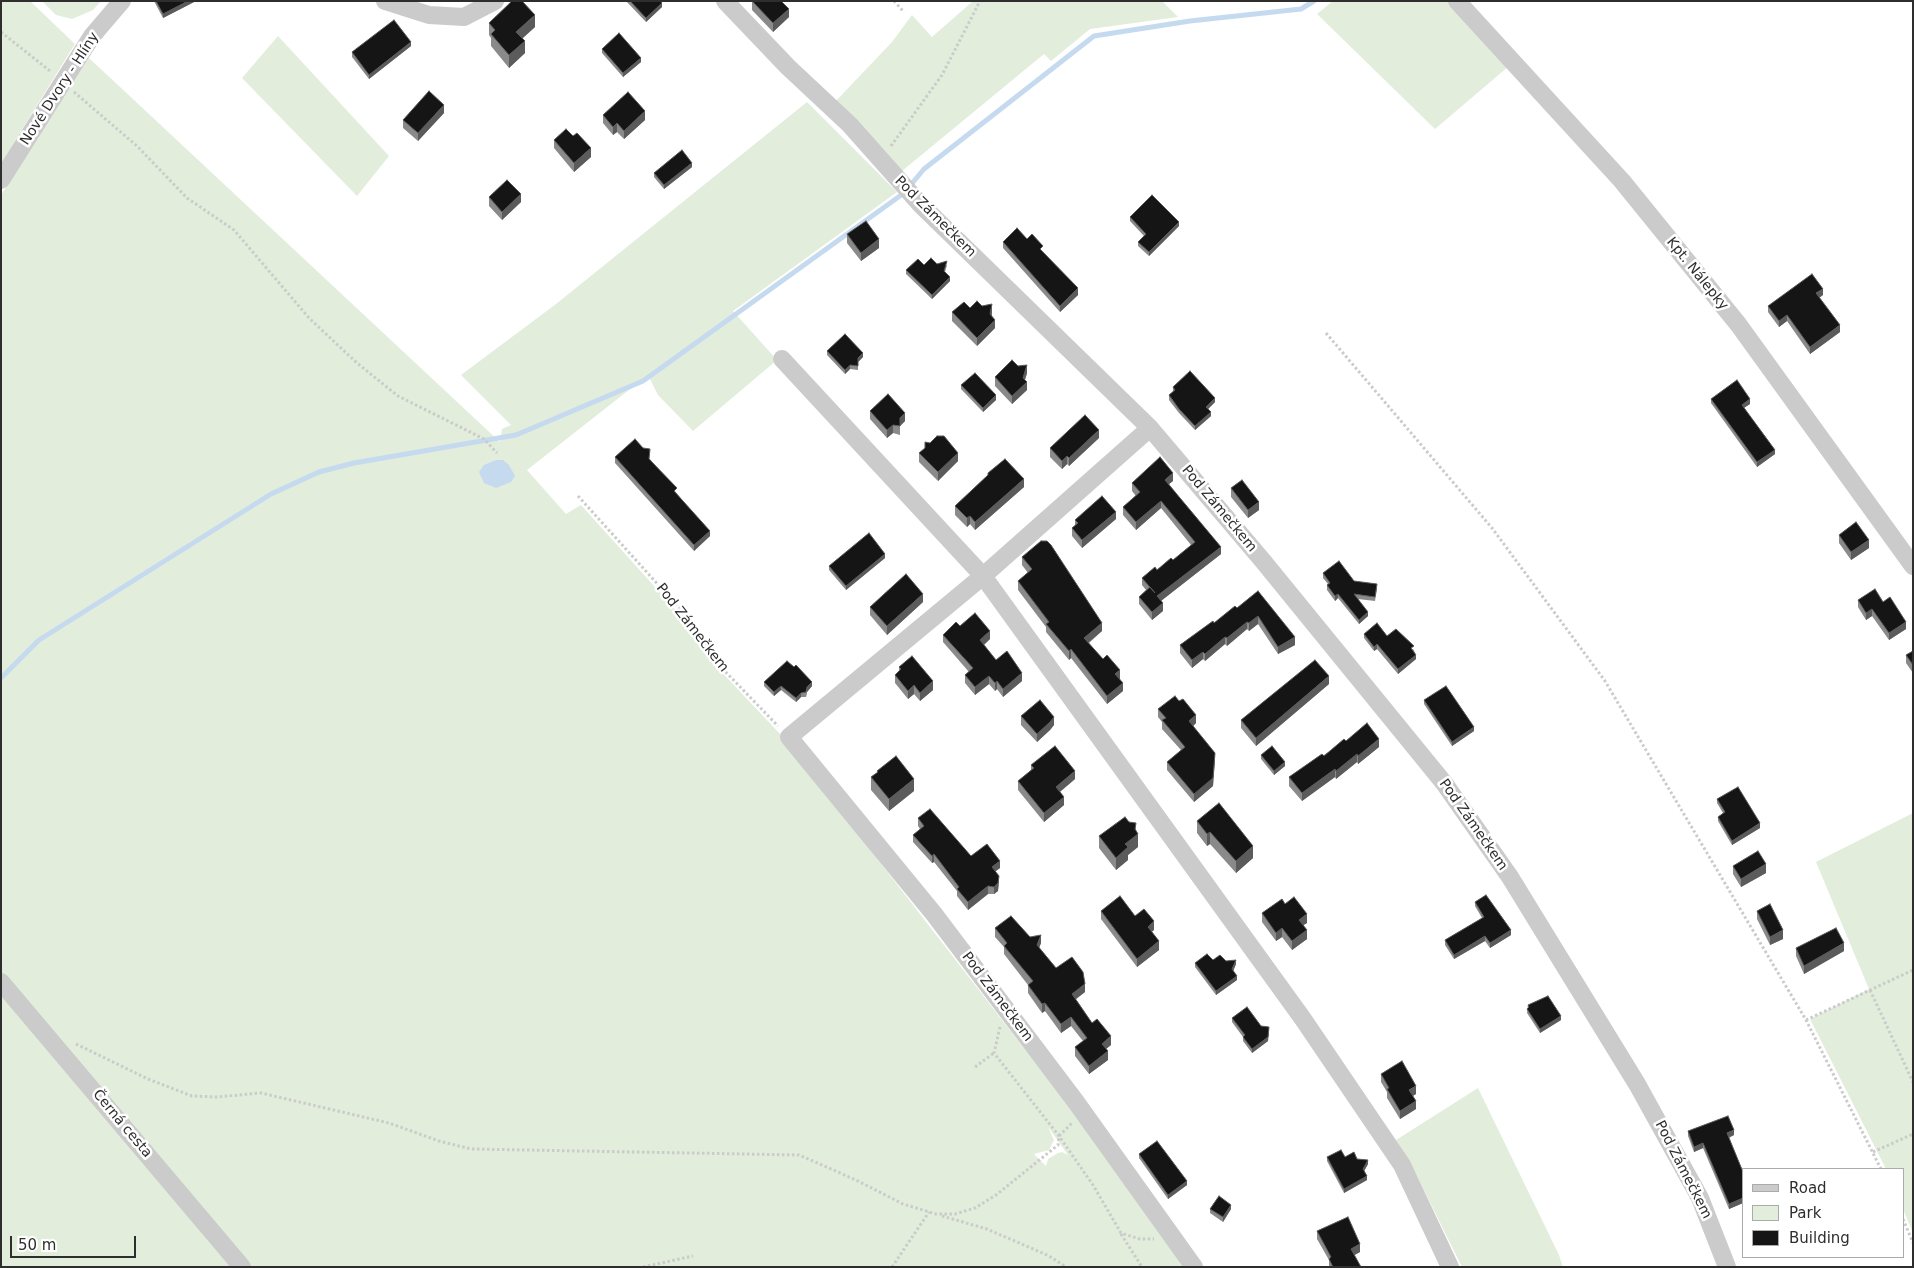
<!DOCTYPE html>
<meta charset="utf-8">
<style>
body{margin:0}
#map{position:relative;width:1914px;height:1268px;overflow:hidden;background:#fff;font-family:"DejaVu Sans",sans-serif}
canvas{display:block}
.frame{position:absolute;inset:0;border:2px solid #2e2e2e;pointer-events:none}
.legend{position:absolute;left:1742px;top:1168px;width:162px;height:90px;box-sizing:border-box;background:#fff;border:1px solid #ababab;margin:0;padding:6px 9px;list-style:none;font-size:15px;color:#2e2e2e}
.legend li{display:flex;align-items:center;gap:10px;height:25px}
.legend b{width:25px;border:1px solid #ababab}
.scale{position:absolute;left:10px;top:1236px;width:126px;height:22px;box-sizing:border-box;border:2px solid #2e2e2e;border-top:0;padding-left:6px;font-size:15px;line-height:18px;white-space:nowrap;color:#2e2e2e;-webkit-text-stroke:4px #fff;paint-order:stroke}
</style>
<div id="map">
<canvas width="1914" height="1268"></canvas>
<div class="frame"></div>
<ul class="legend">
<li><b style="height:6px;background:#cbcbcb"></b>Road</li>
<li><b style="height:14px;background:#e2eddb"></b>Park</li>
<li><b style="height:14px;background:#151515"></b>Building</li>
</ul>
<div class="scale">50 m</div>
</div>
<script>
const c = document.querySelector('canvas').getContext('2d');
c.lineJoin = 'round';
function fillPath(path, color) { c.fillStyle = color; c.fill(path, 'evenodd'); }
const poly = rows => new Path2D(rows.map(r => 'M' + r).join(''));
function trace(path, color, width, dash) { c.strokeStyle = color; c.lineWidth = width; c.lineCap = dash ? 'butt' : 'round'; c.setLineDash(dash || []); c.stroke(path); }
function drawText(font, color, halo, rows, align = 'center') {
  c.font = font + ' "DejaVu Sans",sans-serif'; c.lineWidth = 5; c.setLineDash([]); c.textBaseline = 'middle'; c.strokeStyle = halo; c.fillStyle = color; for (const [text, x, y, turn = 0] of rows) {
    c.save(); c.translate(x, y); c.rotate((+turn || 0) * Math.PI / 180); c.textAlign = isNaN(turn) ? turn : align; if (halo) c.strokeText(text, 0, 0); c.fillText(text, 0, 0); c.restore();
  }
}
const green = poly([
 [1,1,30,1,75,44,1,163],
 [42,1,101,1,93,10,72,19,56,15],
 [973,1,1162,1,1178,17,1090,29,1051,61,1044,54,902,171,834,103,892,42,912,15,932,37],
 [1333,1,1449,1,1509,66,1435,129,1317,14],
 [278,36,389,156,357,196,242,78],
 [89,58,500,442,502,429,511,425,461,375,556,304,807,102,897,192,733,311,777,360,693,431,658,395,648,375,527,470,566,514,581,505,673,607,713,663,782,736,1085,1127,1183,1267,1,1267,1,195],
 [1048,1127,1068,1155,1062,1152,1058,1153,1048,1159,1046,1166,1034,1154,1049,1150,1054,1140],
 [1913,813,1913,1233,1903,1209,1903,1169,1886,1169,1810,1019,1869,989,1816,862],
 [1478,1088,1559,1255,1563,1267,1462,1267,1416,1174,1396,1140]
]);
const water = poly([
 [496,460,503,460,509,465,515,476,511,482,496,488,484,483,479,472,484,465]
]);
const stream = poly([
 [1,678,39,640,271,494,319,472,354,463,516,435,643,381,904,193,924,169,1094,36,1190,21,1301,9,1314,1]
]);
const path = poly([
 [894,1,904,12],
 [1,32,50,71],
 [74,92,137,146,187,198,234,230,309,318,357,363,398,396,484,439,497,453],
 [891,146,942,75,980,1],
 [1326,333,1492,528,1605,681,1806,1020,1881,1169],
 [578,496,681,610,718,664,778,726],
 [1870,990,1913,1082],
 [1806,1020,1913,970],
 [1000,1027,994,1053,1059,1136,1093,1185,1121,1233,1140,1239,1154,1239],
 [76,1044,148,1079,192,1096,217,1097,261,1093,389,1123,439,1141,471,1149,799,1155,856,1180,903,1204,936,1214,955,1214,975,1208,996,1195,1058,1145,1059,1136,1072,1123],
 [975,1067,994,1053],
 [1873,1152,1913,1134],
 [942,1216,987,1229,1049,1256,1066,1267],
 [1903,1219,1913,1243],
 [1121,1234,1142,1267],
 [643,1267,693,1256],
 [892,1267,929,1212]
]);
const street = poly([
 [385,1,429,15,464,17,495,1],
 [725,1,788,67,850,125,921,205,1150,428,1263,561,1444,783,1510,877,1637,1084,1700,1198,1727,1267],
 [1457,1,1622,181,1738,324,1913,566],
 [1,180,92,36,122,1],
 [782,359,983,576,1303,1019,1402,1165,1450,1267],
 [1150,428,983,576,789,737,934,914,1076,1102,1194,1267],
 [1,982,242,1267]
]);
const wall = poly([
 [154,1,196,1,163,18],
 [626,1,660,1,662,7,646,22],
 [752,1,784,4,789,17,773,32,752,10],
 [489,23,535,27,523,38,525,53,509,68,491,46,491,38,489,35],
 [411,46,369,79,352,57,352,52],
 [602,49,641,62,623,77,602,53],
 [444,113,418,141,403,128,403,120],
 [603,115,645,120,624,139,617,132,613,135,603,123],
 [554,140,591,157,574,172,554,148],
 [692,167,664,189,654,177,654,173],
 [489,197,521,202,502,220,489,206],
 [1130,217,1179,226,1149,256,1138,246,1138,242,1144,236,1130,221],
 [847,234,879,248,861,261,847,243],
 [1027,239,1043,252,1078,295,1060,312,1003,248,1003,242],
 [937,264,947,265,945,272,950,281,932,299,906,274,906,270,924,265],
 [1823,295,1819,298,1840,332,1810,354,1787,321,1779,327,1768,312,1768,306],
 [982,306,992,313,992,316,995,328,977,346,952,321,952,312,970,308],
 [827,351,863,357,858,362,858,370,850,369,845,374,827,355],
 [1018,366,1027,373,1025,380,1027,390,1012,404,995,386,995,377],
 [961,385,996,400,983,412,961,389],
 [1173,387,1215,402,1208,409,1211,416,1195,430,1179,413,1169,400,1169,395,1173,392],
 [1711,399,1750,404,1744,408,1775,454,1757,467,1711,403],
 [870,411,905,421,900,426,900,435,893,433,887,438,870,419],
 [1099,438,1069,466,1067,464,1062,469,1050,457,1050,448],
 [919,453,958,461,938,481,919,462],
 [615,457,650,459,710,536,694,551,615,463],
 [988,475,1024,487,975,530,970,524,967,527,955,515,955,506],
 [1173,481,1169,484,1221,554,1161,601,1163,611,1152,620,1139,604,1139,597,1146,590,1142,585,1142,578,1173,560,1191,545,1161,508,1136,530,1123,515,1123,507,1136,496,1132,491,1132,483],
 [1231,488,1259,510,1248,518,1231,497],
 [1116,519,1082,548,1072,536,1072,528,1075,526,1075,520],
 [1839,535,1869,548,1851,560,1839,543],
 [1022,557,1102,631,1089,643,1120,679,1123,691,1107,704,1071,658,1069,660,1046,632,1046,627,1018,590,1018,581,1028,573,1022,565],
 [885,558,846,590,829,570,829,566],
 [1323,573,1354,581,1377,589,1375,601,1358,599,1368,616,1359,624,1338,598,1335,601,1327,590,1327,585,1328,584,1323,578],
 [1258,591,1295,645,1278,654,1258,624,1249,631,1247,629,1227,646,1225,644,1205,661,1203,659,1192,668,1180,653,1180,645,1237,608],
 [1858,600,1883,602,1906,629,1889,640,1872,616,1866,620,1858,607],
 [923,602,887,635,870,615,870,607],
 [960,626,990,639,984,645,996,660,1022,681,1003,697,997,689,995,691,989,684,975,695,965,683,965,675,969,672,943,642,943,635],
 [1364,634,1387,636,1414,650,1416,659,1398,674,1377,649,1374,651,1364,638],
 [1913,651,1913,673,1906,663,1906,655],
 [899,667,933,690,920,701,914,694,908,699,895,683,895,675,899,671],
 [764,682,812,686,807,692,806,697,801,697,796,702,781,690,774,696,764,686],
 [1329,684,1256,746,1241,728,1241,720],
 [1424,700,1474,731,1452,746,1424,704],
 [1158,709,1196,723,1193,726,1215,761,1213,786,1194,802,1167,770,1167,762,1181,750,1162,729,1162,722,1158,717],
 [1021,716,1054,725,1050,730,1037,742,1021,725],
 [1346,741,1379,747,1358,764,1357,762,1336,779,1335,777,1302,801,1289,786,1289,777],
 [1261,755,1285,766,1274,775,1261,759],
 [1031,765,1075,779,1060,792,1064,805,1044,822,1018,790,1018,781,1031,770],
 [877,771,914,791,889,811,871,790,871,777,877,773],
 [1717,799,1760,828,1732,845,1718,821,1718,817,1723,813,1717,803],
 [918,818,971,856,1000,868,995,871,999,883,998,891,994,894,988,894,968,910,957,896,957,891,934,862,932,863,913,842,913,835,920,829,918,826],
 [1197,821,1253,858,1236,873,1210,844,1207,846,1197,833],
 [1136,830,1138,847,1128,855,1128,860,1116,870,1099,848,1099,836],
 [1733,866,1766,873,1741,887,1733,874],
 [1475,902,1511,935,1490,948,1485,941,1454,959,1445,945,1445,940,1482,918,1475,906],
 [1285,904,1307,923,1303,925,1307,939,1292,950,1282,937,1276,941,1262,922,1262,913],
 [1101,911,1135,916,1154,930,1152,931,1159,950,1137,967,1101,919],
 [1757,911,1783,939,1770,945,1757,919],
 [995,928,1030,937,1041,943,1039,948,1056,968,1085,992,1076,999,1092,1023,1111,1045,1106,1049,1108,1060,1089,1074,1075,1056,1075,1047,1083,1041,1071,1026,1061,1033,1045,1011,1042,1013,1028,993,1028,985,1004,954,1004,947,995,937],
 [1796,948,1844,951,1804,974,1796,956],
 [1213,960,1226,961,1236,964,1233,971,1237,980,1216,995,1195,967,1195,963],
 [1528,1005,1561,1020,1540,1033,1527,1013],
 [1232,1018,1261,1026,1269,1031,1268,1041,1252,1053,1243,1041,1243,1037,1232,1022],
 [1381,1074,1416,1094,1413,1096,1416,1109,1400,1119,1387,1098,1387,1092,1381,1082],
 [1688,1131,1734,1135,1729,1138,1743,1172,1743,1203,1729,1209,1703,1148,1694,1152,1688,1136],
 [1139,1154,1187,1185,1168,1199,1139,1158],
 [1327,1157,1345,1157,1357,1159,1368,1164,1364,1171,1367,1180,1344,1193,1327,1161],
 [1210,1209,1231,1209,1223,1222,1210,1213],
 [1317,1231,1360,1252,1354,1255,1361,1267,1329,1267,1329,1260,1317,1239]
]);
const shadedWall = poly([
 [188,1,196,1,163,18,163,14],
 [662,3,662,7,646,22,646,18],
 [789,9,789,17,773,32,773,23],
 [535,15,535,27,516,44,516,32],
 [525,41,525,53,509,68,509,55],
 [411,42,411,46,369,79,369,75],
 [641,58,641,62,623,77,623,73],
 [444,105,444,113,418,141,418,133],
 [645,111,645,120,624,139,624,131],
 [617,123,617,132,613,135,613,127],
 [591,148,591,157,574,172,574,163],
 [692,163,692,167,664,189,664,185],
 [521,194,521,202,502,220,502,212],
 [1179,222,1179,226,1149,256,1149,252],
 [879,239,879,248,861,261,861,253],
 [950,277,950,281,932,299,932,295],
 [1078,288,1078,295,1060,312,1060,306],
 [1823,289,1823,295,1816,300,1816,293],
 [992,304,992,313,990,323,990,314],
 [1787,315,1787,321,1779,327,1779,321],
 [995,320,995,328,977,346,977,338],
 [1840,325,1840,332,1810,354,1810,347],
 [863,353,863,357,858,362,858,358],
 [850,365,850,369,845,374,845,370],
 [1027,365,1027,373,1023,386,1027,382,1027,390,1012,404,1012,396,1023,378],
 [996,395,996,400,983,412,983,408],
 [1215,398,1215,402,1206,411,1206,407],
 [1750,399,1750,404,1742,409,1742,405],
 [1211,412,1211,416,1195,430,1195,426],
 [905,413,905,421,900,426,900,418],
 [893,425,893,433,887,438,887,430],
 [1099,430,1099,438,1069,466,1069,458],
 [1775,450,1775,454,1757,467,1757,462],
 [958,453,958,461,938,481,938,472],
 [1067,456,1067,464,1062,469,1062,461],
 [1173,473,1173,481,1165,487,1165,480],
 [1024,479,1024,487,975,530,975,522],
 [1161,501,1161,508,1136,530,1136,522],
 [1259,502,1259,510,1248,518,1248,510],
 [1116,512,1116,519,1082,548,1082,540],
 [970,516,970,524,967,527,967,518],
 [710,531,710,536,694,551,694,545],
 [1869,540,1869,548,1851,560,1851,552],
 [1221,547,1221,554,1157,604,1157,596],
 [885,554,885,558,846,590,846,586],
 [923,594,923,602,887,635,887,626],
 [1338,594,1338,598,1335,601,1335,596],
 [1163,603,1163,611,1152,620,1152,612],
 [1872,609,1872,616,1866,620,1866,613],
 [1368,612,1368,616,1359,624,1359,620],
 [1258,616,1258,624,1249,631,1249,623],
 [1247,622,1247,629,1227,646,1227,638],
 [1906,622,1906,629,1889,640,1889,633],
 [1102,623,1102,631,1084,646,1084,638],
 [990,631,990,639,980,648,980,640],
 [1225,637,1225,644,1205,661,1205,654],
 [1295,637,1295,645,1278,654,1278,647],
 [1377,644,1377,649,1374,651,1374,647],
 [1071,649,1071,658,1069,660,1069,651],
 [1203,652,1203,659,1192,668,1192,660],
 [1416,655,1416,659,1398,674,1398,669],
 [1120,670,1120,679,1115,682,1115,674],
 [1022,673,1022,681,1003,697,1003,689],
 [989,676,989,684,975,695,975,687],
 [1329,676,1329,684,1256,746,1256,738],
 [933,681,933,690,920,701,920,693],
 [997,681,997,689,995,691,995,683],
 [812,682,812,686,807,692,806,697,807,687],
 [1123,683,1123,691,1107,704,1107,696],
 [914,685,914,694,908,699,908,691],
 [781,686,781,690,774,696,774,692],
 [801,693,801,697,796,702,796,698],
 [1196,715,1196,723,1189,730,1189,721],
 [1054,717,1054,725,1050,730,1037,742,1037,734],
 [1474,727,1474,731,1452,746,1452,742],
 [1379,739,1379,747,1358,764,1358,756],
 [1215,753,1213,786,1194,802,1194,794],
 [1357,754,1357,762,1336,779,1336,771],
 [1285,762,1285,766,1274,775,1274,771],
 [1335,769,1335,777,1302,801,1302,793],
 [1075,771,1075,779,1056,795,1056,787],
 [914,779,914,791,889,811,889,799],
 [1064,797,1064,805,1044,822,1044,813],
 [1136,823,1135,836,1138,834,1138,847,1128,855,1128,860,1116,870,1116,858,1135,829],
 [1760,823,1760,828,1732,845,1732,841],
 [1210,832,1210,844,1207,846,1207,834],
 [1253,846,1253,858,1236,873,1236,861],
 [934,854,934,862,932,863,932,856],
 [1000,861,1000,868,992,874,992,867],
 [1766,864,1766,873,1741,887,1741,879],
 [999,876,998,891,994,894,994,887],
 [988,886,988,894,968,910,968,902],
 [1307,914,1307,923,1299,928,1299,920],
 [1154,921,1154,930,1148,935,1148,927],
 [1282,928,1282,937,1276,941,1276,933],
 [1307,930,1307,939,1292,950,1292,941],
 [1511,930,1511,935,1490,948,1490,943],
 [1783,930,1783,939,1770,945,1770,937],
 [1041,935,1041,943,1037,953,1037,945],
 [1485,936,1485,941,1454,959,1454,955],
 [1159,941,1159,950,1137,967,1137,959],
 [1844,943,1844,951,1804,974,1804,966],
 [1236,960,1236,964,1232,974,1232,969],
 [1237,976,1237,980,1216,995,1216,991],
 [1085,984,1085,992,1072,1002,1072,994],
 [1045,1003,1045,1011,1042,1013,1042,1004],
 [1561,1016,1561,1020,1540,1033,1540,1029],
 [1071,1017,1071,1026,1061,1033,1061,1024],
 [1269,1027,1268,1041,1252,1053,1252,1049],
 [1111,1036,1111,1045,1102,1052,1102,1044],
 [1108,1051,1108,1060,1089,1074,1089,1066],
 [1416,1086,1416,1094,1409,1098,1409,1090],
 [1416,1101,1416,1109,1400,1119,1400,1111],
 [1734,1130,1734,1135,1727,1138,1727,1133],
 [1703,1143,1703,1148,1694,1152,1694,1147],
 [1368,1160,1368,1164,1363,1173,1363,1169],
 [1367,1176,1367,1180,1344,1193,1344,1189],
 [1187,1181,1187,1185,1168,1199,1168,1195],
 [1743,1198,1743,1203,1729,1209,1729,1204],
 [1231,1205,1231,1209,1223,1222,1223,1217],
 [1360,1244,1360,1252,1351,1257,1351,1249]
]);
const building = poly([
 [156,1,188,1,163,14,156,1],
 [512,1,522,1,535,15,516,32,525,41,509,55,491,34,495,30,489,23,512,1],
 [630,1,660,1,662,3,646,18,630,1],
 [752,1,781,1,789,9,773,23,752,1],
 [394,20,411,42,369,75,352,52,394,20],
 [619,33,641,58,623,73,602,49,619,33],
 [429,91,444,105,418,133,403,120,429,91],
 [628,92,645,111,624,131,617,123,613,127,603,115,628,92],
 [566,129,573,136,577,133,591,148,574,163,554,140,566,129],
 [682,150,692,163,664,185,654,173,682,150],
 [507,180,521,194,502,212,489,197,507,180],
 [1152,195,1179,222,1149,252,1138,242,1146,234,1130,217,1152,195],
 [866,221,879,239,861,253,847,234,866,221],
 [1017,228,1027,239,1032,234,1043,246,1040,249,1078,288,1060,306,1003,242,1017,228],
 [931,258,937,264,947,261,944,271,950,277,932,295,906,270,918,259,924,265,931,258],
 [1812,274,1823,289,1816,293,1840,325,1810,347,1787,315,1779,321,1768,306,1812,274],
 [977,301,982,306,992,304,990,314,995,320,977,338,952,312,964,302,970,308,977,301],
 [845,334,863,353,858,358,858,366,850,365,845,370,827,351,845,334],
 [1012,360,1018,366,1027,365,1023,378,1027,382,1012,396,995,377,1012,360],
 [1190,371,1215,398,1206,407,1211,412,1195,426,1179,409,1169,395,1175,390,1173,387,1190,371],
 [975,373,996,395,983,408,961,385,975,373],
 [1737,380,1750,399,1742,405,1775,450,1757,462,1711,399,1737,380],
 [888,394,905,413,900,418,900,426,893,425,887,430,870,411,888,394],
 [1085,415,1099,430,1069,458,1067,456,1062,461,1050,448,1085,415],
 [937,436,944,436,958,453,938,472,919,453,925,448,925,442,930,443,937,436],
 [635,439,643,448,650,449,649,459,677,488,674,491,710,531,694,545,615,457,635,439],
 [1160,457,1173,473,1165,480,1221,547,1157,596,1163,603,1152,612,1139,597,1150,587,1155,593,1142,578,1155,567,1157,570,1171,558,1173,560,1195,542,1161,501,1136,522,1123,507,1140,492,1132,483,1160,457],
 [1005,459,1024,479,975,522,970,516,967,518,955,506,988,475,988,473,1005,459],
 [1242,480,1259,502,1248,510,1231,488,1242,480],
 [1102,496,1116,512,1082,540,1072,528,1078,523,1075,520,1102,496],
 [1856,522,1869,540,1851,552,1839,535,1856,522],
 [869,533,885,554,846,586,829,566,869,533],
 [1041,541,1047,541,1051,545,1102,623,1084,638,1103,659,1107,655,1120,670,1115,674,1123,683,1107,696,1071,649,1069,651,1046,624,1049,622,1018,581,1032,569,1022,557,1041,541],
 [1339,561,1354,581,1377,584,1375,597,1354,594,1368,612,1359,620,1338,594,1335,596,1327,585,1330,583,1323,573,1339,561],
 [906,574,923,594,887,626,870,607,906,574],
 [1875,589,1883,602,1890,597,1906,622,1889,633,1872,609,1866,613,1858,600,1875,589],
 [1258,591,1295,637,1278,647,1258,616,1249,623,1247,622,1227,638,1225,637,1205,654,1203,652,1192,660,1180,645,1213,621,1214,623,1235,606,1237,608,1258,591],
 [975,613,990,631,980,640,996,660,1007,651,1022,673,1003,689,997,681,995,683,989,676,975,687,965,675,973,668,943,635,956,622,960,626,975,613],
 [1377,623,1387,636,1396,629,1414,646,1411,648,1416,655,1398,669,1377,644,1374,647,1364,634,1377,623],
 [1913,651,1913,665,1906,655,1913,651],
 [912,656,933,681,920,693,914,685,908,691,895,675,901,669,899,667,912,656],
 [1315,660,1329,676,1256,738,1241,720,1315,660],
 [787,661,794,667,796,665,812,682,807,687,806,692,801,693,796,698,781,686,774,692,764,682,787,661],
 [1446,686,1474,727,1452,742,1424,700,1446,686],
 [1175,696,1179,701,1183,699,1196,715,1189,721,1215,753,1213,778,1194,794,1167,762,1185,747,1162,720,1166,718,1158,709,1175,696],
 [1040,700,1054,717,1050,722,1037,734,1021,716,1040,700],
 [1367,723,1379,739,1358,756,1357,754,1336,771,1335,769,1302,793,1289,777,1322,754,1324,756,1344,739,1346,741,1367,723],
 [1055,746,1075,771,1056,787,1064,797,1044,813,1018,781,1034,768,1031,765,1055,746],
 [1272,746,1285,762,1274,771,1261,755,1272,746],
 [896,756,914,779,889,799,871,777,878,772,877,771,896,756],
 [1738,787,1760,823,1732,841,1718,817,1725,812,1717,799,1738,787],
 [1219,803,1253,846,1236,861,1210,832,1207,834,1197,821,1219,803],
 [930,809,971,856,987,844,1000,861,992,867,999,876,998,883,994,887,988,886,968,902,957,889,959,887,934,854,932,856,913,835,924,826,918,818,930,809],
 [1125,817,1129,822,1136,823,1135,829,1138,834,1125,844,1128,847,1116,858,1099,836,1125,817],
 [1758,851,1766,864,1741,879,1733,866,1758,851],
 [1486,895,1511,930,1490,943,1485,936,1454,955,1445,940,1484,917,1475,902,1486,895],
 [1120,896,1135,916,1144,909,1154,921,1148,927,1159,941,1137,959,1101,911,1120,896],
 [1294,897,1307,914,1299,920,1307,930,1292,941,1282,928,1276,933,1262,913,1282,899,1285,904,1294,897],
 [1770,904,1783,930,1770,937,1757,911,1770,904],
 [1011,916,1030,937,1041,935,1037,945,1056,968,1072,957,1083,972,1085,984,1072,994,1092,1023,1097,1019,1111,1036,1102,1044,1108,1051,1089,1066,1075,1047,1087,1038,1071,1017,1061,1024,1045,1003,1042,1004,1028,985,1033,981,1004,946,1007,943,995,928,1011,916],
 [1836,928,1844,943,1804,966,1796,948,1836,928],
 [1207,954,1213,960,1220,955,1226,961,1236,960,1232,969,1237,976,1216,991,1195,963,1207,954],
 [1548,996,1561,1016,1540,1029,1527,1009,1529,1007,1528,1005,1548,996],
 [1247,1007,1261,1026,1269,1027,1268,1037,1252,1049,1243,1037,1245,1035,1232,1018,1247,1007],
 [1402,1061,1416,1086,1409,1090,1416,1101,1400,1111,1387,1089,1389,1088,1381,1074,1402,1061],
 [1728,1116,1734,1130,1727,1133,1743,1172,1743,1198,1729,1204,1703,1143,1694,1147,1688,1131,1728,1116],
 [1157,1141,1187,1181,1168,1195,1139,1154,1157,1141],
 [1341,1150,1345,1157,1354,1152,1357,1159,1368,1160,1363,1169,1367,1176,1344,1189,1327,1157,1341,1150],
 [1219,1196,1231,1205,1223,1217,1210,1209,1219,1196],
 [1348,1217,1360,1244,1351,1249,1361,1267,1333,1267,1329,1259,1331,1257,1317,1231,1348,1217]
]);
const streetNames = [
 ["Nové Dvory - Hlíny",60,89,-57],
 ["Pod Zámečkem",935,217,45],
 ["Kpt. Nálepky",1697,274,51],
 ["Pod Zámečkem",1219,509,50],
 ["Pod Zámečkem",692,628,52],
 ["Pod Zámečkem",1473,825,55],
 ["Pod Zámečkem",997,997,53],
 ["Černá cesta",122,1124,50],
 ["Pod Zámečkem",1683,1170,63]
];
fillPath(green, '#e2eddb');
fillPath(water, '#c5daef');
trace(stream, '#c5daef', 5);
trace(path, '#cbcbcb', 3, [2.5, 2.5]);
trace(street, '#cbcbcb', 18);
fillPath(wall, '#8a8a8a');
fillPath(shadedWall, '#5b5b5b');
fillPath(building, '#151515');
trace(building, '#5b5b5b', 1);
drawText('14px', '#2e2e2e', '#fff', streetNames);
</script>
